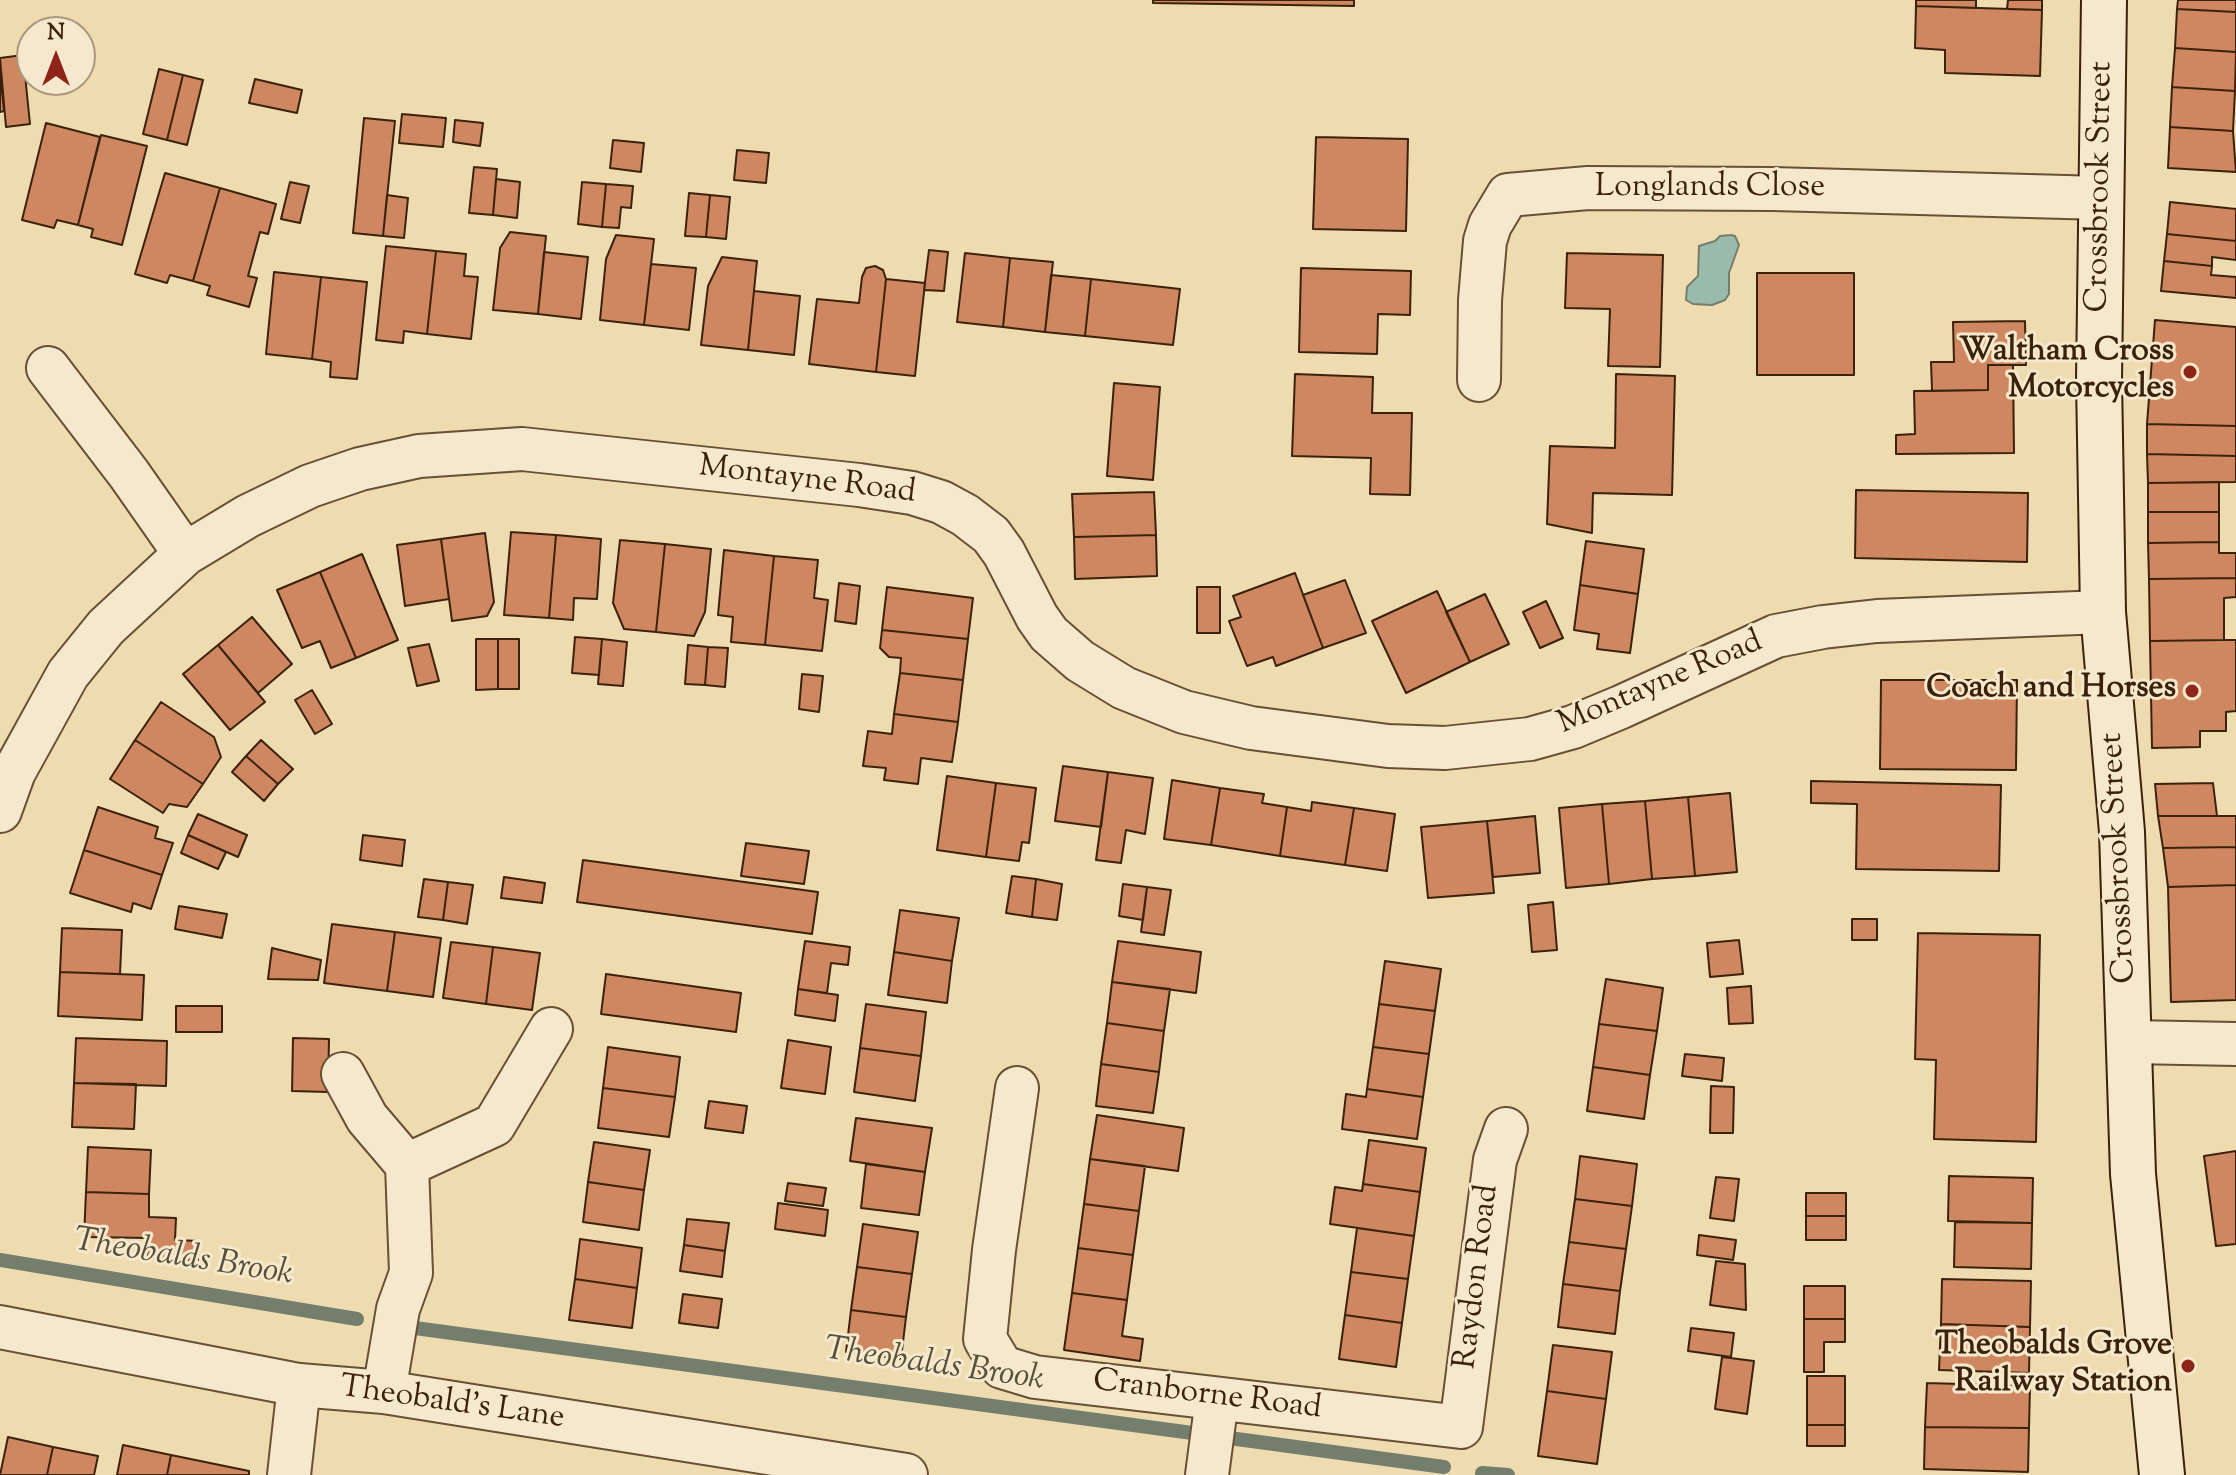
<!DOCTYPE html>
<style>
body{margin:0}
#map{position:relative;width:2236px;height:1475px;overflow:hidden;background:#efdbb0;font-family:"Sorts Mill Goudy",serif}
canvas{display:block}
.north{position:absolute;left:16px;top:16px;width:80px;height:80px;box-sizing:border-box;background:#f5e8cc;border:2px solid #aa997f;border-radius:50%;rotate:0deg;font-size:22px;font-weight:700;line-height:32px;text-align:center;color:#3a220b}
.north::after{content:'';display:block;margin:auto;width:28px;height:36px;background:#8f2418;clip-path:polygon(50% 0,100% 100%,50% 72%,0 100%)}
</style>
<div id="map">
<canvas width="2236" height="1475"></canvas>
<div class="north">N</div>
</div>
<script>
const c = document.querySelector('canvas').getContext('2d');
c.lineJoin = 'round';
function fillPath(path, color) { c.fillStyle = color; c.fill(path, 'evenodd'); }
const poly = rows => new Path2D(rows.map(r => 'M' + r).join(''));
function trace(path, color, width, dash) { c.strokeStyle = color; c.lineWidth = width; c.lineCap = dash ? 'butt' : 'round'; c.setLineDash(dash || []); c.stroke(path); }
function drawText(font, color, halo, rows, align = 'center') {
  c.font = font + ' "Sorts Mill Goudy",serif'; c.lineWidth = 6; c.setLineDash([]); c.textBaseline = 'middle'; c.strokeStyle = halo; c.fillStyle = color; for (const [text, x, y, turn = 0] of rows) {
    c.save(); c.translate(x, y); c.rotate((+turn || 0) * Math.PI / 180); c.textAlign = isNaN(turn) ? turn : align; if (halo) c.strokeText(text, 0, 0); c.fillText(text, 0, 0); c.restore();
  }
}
const water = poly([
 [1731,235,1735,236,1739,245,1729,273,1729,294,1725,300,1712,305,1693,304,1686,300,1687,287,1698,276,1699,246,1715,241,1720,236,1731,235]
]);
const stream = poly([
 [0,1260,357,1319],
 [415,1328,1444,1467],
 [1482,1473,1508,1475]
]);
const building = poly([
 [1153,0,1354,0,1354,6,1153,3,1153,0],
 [1916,0,1976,0,1976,8,1916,6,1916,0],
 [2008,0,2042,0,2042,10,2007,9,2008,0],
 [2178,0,2236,0,2236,12,2177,9,2178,0],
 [1916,6,2042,10,2040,76,1945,73,1945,50,1915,48,1916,6],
 [2177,9,2236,12,2236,52,2175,48,2177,9],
 [2175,48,2236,52,2235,91,2172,87,2175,48],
 [23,55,30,124,6,127,0,58,23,55],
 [159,69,183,75,167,140,143,134,159,69],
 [0,72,4,111,0,112,0,72],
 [183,75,203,80,187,145,167,140,183,75],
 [255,79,302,90,297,113,249,103,255,79],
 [2172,87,2235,91,2233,131,2170,127,2172,87],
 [402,114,446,118,443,147,399,143,402,114],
 [364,118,395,121,383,236,353,233,364,118],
 [455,120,483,123,480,146,453,142,455,120],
 [46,123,100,137,78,225,57,220,54,228,22,220,46,123],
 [2170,127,2233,131,2236,172,2168,168,2170,127],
 [101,135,147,146,122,245,91,237,93,229,78,225,101,135],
 [1316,137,1408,139,1406,231,1313,229,1316,137],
 [613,140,644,143,641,172,610,168,613,140],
 [737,150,769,153,766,183,734,180,737,150],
 [474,167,497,169,493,215,469,213,474,167],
 [165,173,220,188,193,281,170,275,167,283,135,274,165,173],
 [496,179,520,182,517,218,493,215,496,179],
 [290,182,309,186,300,223,281,219,290,182],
 [582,182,606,184,602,227,578,224,582,182],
 [606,184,633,186,631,208,621,207,619,228,602,227,606,184],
 [220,188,276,204,268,234,260,232,248,276,257,278,249,307,207,295,210,286,193,281,220,188],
 [689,193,710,195,706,237,685,236,689,193],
 [387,195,408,198,404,238,383,236,387,195],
 [710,195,730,197,726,239,706,237,710,195],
 [2170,202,2236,209,2236,241,2167,234,2170,202],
 [510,232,546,236,538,314,493,310,500,248,510,232],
 [2167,234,2236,241,2236,260,2212,257,2212,266,2164,261,2167,234],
 [616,235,654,239,644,325,600,320,606,259,616,235],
 [386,246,436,251,427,334,404,331,403,343,376,340,386,246],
 [929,250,948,252,944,291,924,290,929,250],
 [436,251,466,254,464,276,478,277,471,339,427,334,436,251],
 [544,252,588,257,581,319,538,314,544,252],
 [965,253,1010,258,1003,327,957,322,965,253],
 [1567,253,1663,255,1660,367,1608,366,1610,309,1565,308,1567,253],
 [722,257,757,261,748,350,701,345,708,286,722,257],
 [1010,258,1053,262,1045,332,1003,327,1010,258],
 [2164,261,2212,266,2211,275,2236,277,2236,298,2161,291,2164,261],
 [651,264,696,268,689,330,644,325,651,264],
 [875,266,883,270,886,279,876,372,809,364,817,299,859,303,862,277,866,268,875,266],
 [1301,268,1411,271,1410,315,1378,314,1377,354,1299,352,1301,268],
 [274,272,321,277,312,359,266,354,274,272],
 [1757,273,1854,273,1854,375,1757,375,1757,273],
 [1051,275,1091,279,1085,336,1045,332,1051,275],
 [321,277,367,282,357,379,330,377,331,362,312,359,321,277],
 [886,279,925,283,915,376,876,372,886,279],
 [1091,279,1180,289,1173,345,1085,336,1091,279],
 [754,291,800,296,794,355,748,350,754,291],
 [2155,320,2236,327,2236,426,2147,424,2155,320],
 [2025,321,2026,365,1988,365,1988,390,1932,391,1931,362,1954,362,1953,322,2025,321],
 [1988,365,2013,365,2014,453,1896,454,1896,435,1915,434,1914,391,1988,390,1988,365],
 [1295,374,1373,377,1372,413,1412,413,1410,495,1370,494,1371,458,1292,456,1295,374],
 [1616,374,1675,376,1672,495,1593,493,1592,533,1547,524,1550,446,1615,448,1616,374],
 [1114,383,1160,387,1153,480,1107,476,1114,383],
 [2147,424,2236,426,2236,456,2147,454,2147,424],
 [2147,454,2236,456,2236,482,2148,483,2147,454],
 [2219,482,2219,512,2148,512,2148,483,2219,482],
 [1856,490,2028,493,2027,562,1855,558,1856,490],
 [1154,492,1156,535,1074,537,1072,494,1154,492],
 [2148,512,2219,512,2219,542,2148,543,2148,512],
 [511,532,556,535,549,618,504,615,511,532],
 [485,533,494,602,487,616,452,621,441,539,485,533],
 [556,535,601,539,597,599,574,598,573,620,549,618,556,535],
 [1156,535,1157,576,1075,579,1074,537,1156,535],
 [441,539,449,599,405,606,397,545,441,539],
 [620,540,665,544,656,632,624,629,613,603,620,540],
 [1586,541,1644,549,1638,594,1580,585,1586,541],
 [2219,542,2219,553,2236,553,2236,578,2149,579,2148,543,2219,542],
 [665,544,711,549,705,612,694,636,656,632,665,544],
 [724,550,774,556,765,645,731,642,733,617,718,615,724,550],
 [362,554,398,640,356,658,320,572,362,554],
 [774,556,818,560,814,598,828,600,822,651,765,645,774,556],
 [320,572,356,658,331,668,320,641,302,648,277,590,320,572],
 [1295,573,1323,648,1276,666,1273,657,1247,666,1229,621,1241,617,1233,596,1295,573],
 [2236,578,2236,597,2224,598,2224,640,2150,641,2149,579,2236,578],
 [1345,580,1366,633,1323,648,1303,595,1345,580],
 [839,583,860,586,856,624,835,621,839,583],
 [1580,585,1638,594,1630,653,1597,649,1599,634,1574,630,1580,585],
 [887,587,973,598,968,639,882,630,887,587],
 [1197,587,1220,587,1220,633,1197,633,1197,587],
 [1437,591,1470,662,1406,693,1372,621,1437,591],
 [1485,594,1509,644,1470,662,1446,612,1485,594],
 [1546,601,1563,638,1540,648,1523,612,1546,601],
 [252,617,292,664,258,693,218,645,252,617],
 [882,630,968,639,963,680,900,673,901,658,889,657,880,648,882,630],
 [575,637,602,639,599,675,572,673,575,637],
 [476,639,498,639,498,689,476,690,476,639],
 [498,639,519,639,519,689,498,689,498,639],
 [602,639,627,642,623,686,598,684,602,639],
 [2224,640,2236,640,2236,711,2226,712,2226,731,2200,731,2200,747,2152,748,2150,641,2224,640],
 [429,644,439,681,417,686,408,648,429,644],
 [218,645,265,702,230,730,183,674,218,645],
 [688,645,708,647,705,685,685,684,688,645],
 [708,647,728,648,725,687,705,685,708,647],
 [900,673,963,680,958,722,894,714,900,673],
 [802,674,823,676,819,712,799,709,802,674],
 [1881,680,2017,680,2016,770,1880,769,1881,680],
 [312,690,332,724,315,734,295,700,312,690],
 [161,702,214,737,221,757,203,784,135,740,161,702],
 [894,714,958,722,952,762,921,758,918,784,884,780,886,768,863,766,868,731,892,734,894,714],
 [135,740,203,784,187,807,169,804,163,813,110,779,135,740],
 [261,740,293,769,278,784,246,756,261,740],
 [246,756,278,784,264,801,232,772,246,756],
 [1063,766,1108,772,1101,827,1055,821,1063,766],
 [1108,772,1153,778,1145,834,1126,830,1121,863,1096,860,1108,772],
 [947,776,996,783,986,857,937,850,947,776],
 [1172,780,1220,788,1211,845,1164,839,1172,780],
 [1811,781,2001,785,1999,871,1856,869,1857,804,1811,803,1811,781],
 [996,783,1036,788,1029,843,1022,842,1019,861,986,857,996,783],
 [2213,783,2217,816,2158,816,2155,784,2213,783],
 [1220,788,1264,794,1262,803,1287,807,1280,856,1211,845,1220,788],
 [1730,793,1737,872,1695,876,1688,797,1730,793],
 [1688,797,1695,876,1652,879,1645,801,1688,797],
 [1645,801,1652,879,1609,884,1602,804,1645,801],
 [1312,802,1354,808,1345,865,1280,856,1287,807,1311,811,1312,802],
 [1602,804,1609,884,1566,888,1559,808,1602,804],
 [98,807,158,827,155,838,173,843,162,875,84,850,98,807],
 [1354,808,1395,814,1387,871,1345,865,1354,808],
 [198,814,247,835,238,857,188,835,198,814],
 [1535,816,1540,873,1493,877,1487,821,1535,816],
 [2158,816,2236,816,2236,847,2163,848,2158,816],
 [1487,821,1494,893,1428,898,1421,827,1487,821],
 [188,835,226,852,218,869,181,853,188,835],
 [363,835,405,840,402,866,360,860,363,835],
 [746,843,809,851,804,884,741,876,746,843],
 [2236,847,2236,885,2168,887,2163,848,2236,847],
 [84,850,162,875,151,909,133,903,131,912,70,893,84,850],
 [583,860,818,892,812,934,577,902,583,860],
 [1012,876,1036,879,1032,917,1006,913,1012,876],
 [504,877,545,883,542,903,501,898,504,877],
 [424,879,448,882,443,920,418,917,424,879],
 [1036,879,1062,884,1057,920,1032,917,1036,879],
 [448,882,473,885,467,924,443,920,448,882],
 [1123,884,1147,887,1143,920,1119,916,1123,884],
 [2236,885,2236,1000,2171,1002,2168,887,2236,885],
 [1147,887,1171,890,1164,935,1141,932,1147,887],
 [1553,902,1557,950,1532,952,1528,905,1553,902],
 [179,906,227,914,222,938,175,929,179,906],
 [900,910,959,918,952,961,894,952,900,910],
 [1852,919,1877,919,1877,940,1852,940,1852,919],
 [332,924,395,932,387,991,324,983,332,924],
 [62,928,122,930,120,974,60,972,62,928],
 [395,932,441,938,433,997,387,991,395,932],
 [1918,933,2040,935,2036,1142,1934,1139,1936,1060,1915,1059,1918,933],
 [1739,940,1743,974,1710,977,1707,943,1739,940],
 [805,941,850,947,848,965,831,963,827,993,798,989,805,941],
 [1118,941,1201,952,1196,993,1112,982,1118,941],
 [451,942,493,947,486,1004,443,998,451,942],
 [493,947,540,953,532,1010,486,1004,493,947],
 [272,948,321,960,318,980,268,979,272,948],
 [894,952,952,961,947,1003,888,995,894,952],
 [1385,961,1441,969,1435,1011,1379,1004,1385,961],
 [60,972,144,975,142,1020,58,1016,60,972],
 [606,974,741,993,736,1032,601,1014,606,974],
 [1606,979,1663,988,1657,1031,1599,1024,1606,979],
 [1112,982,1170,989,1164,1031,1107,1023,1112,982],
 [1751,986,1753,1023,1729,1024,1727,988,1751,986],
 [798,989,838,995,835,1021,795,1015,798,989],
 [866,1004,926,1012,921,1056,860,1048,866,1004],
 [1379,1004,1435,1011,1429,1054,1373,1047,1379,1004],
 [176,1006,222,1006,222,1032,176,1032,176,1006],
 [1107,1023,1164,1031,1159,1072,1101,1064,1107,1023],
 [1599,1024,1657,1031,1650,1075,1593,1067,1599,1024],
 [76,1038,167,1041,166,1086,74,1083,76,1038],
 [293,1038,329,1039,328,1092,292,1091,293,1038],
 [788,1040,831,1047,825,1094,781,1088,788,1040],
 [608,1047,680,1057,675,1097,603,1088,608,1047],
 [1373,1047,1429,1054,1423,1097,1367,1089,1373,1047],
 [860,1048,921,1056,915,1101,854,1092,860,1048],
 [1685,1054,1724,1058,1722,1081,1682,1076,1685,1054],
 [1101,1064,1159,1072,1153,1113,1096,1106,1101,1064],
 [1593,1067,1650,1075,1644,1119,1587,1111,1593,1067],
 [74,1083,136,1084,134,1129,72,1127,74,1083],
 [1711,1086,1734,1087,1733,1133,1710,1133,1711,1086],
 [603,1088,675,1097,669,1137,598,1128,603,1088],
 [1367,1089,1423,1097,1417,1139,1342,1129,1346,1094,1366,1097,1367,1089],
 [709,1101,747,1106,743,1133,705,1128,709,1101],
 [1097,1115,1184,1128,1178,1171,1090,1159,1097,1115],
 [856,1118,932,1128,925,1172,850,1161,856,1118],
 [1369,1140,1426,1148,1420,1192,1363,1184,1369,1140],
 [594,1142,650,1150,644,1190,588,1182,594,1142],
 [88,1147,151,1150,149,1194,86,1192,88,1147],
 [2236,1151,2236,1244,2216,1246,2204,1156,2236,1151],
 [1580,1156,1637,1164,1632,1206,1575,1199,1580,1156],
 [1090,1159,1145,1166,1139,1211,1084,1204,1090,1159],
 [866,1164,925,1172,919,1215,861,1208,866,1164],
 [1949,1176,2033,1178,2032,1223,1948,1221,1949,1176],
 [1716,1177,1739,1179,1734,1221,1710,1218,1716,1177],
 [588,1182,644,1190,639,1230,583,1222,588,1182],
 [788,1183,826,1188,823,1206,785,1201,788,1183],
 [1363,1184,1420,1192,1414,1236,1330,1224,1335,1187,1362,1191,1363,1184],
 [86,1192,149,1194,149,1217,176,1218,175,1240,199,1241,198,1260,147,1259,148,1238,84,1237,86,1192],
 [1806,1193,1846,1193,1846,1216,1806,1216,1806,1193],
 [1575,1199,1632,1206,1626,1249,1569,1242,1575,1199],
 [778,1203,828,1210,825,1236,775,1229,778,1203],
 [1084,1204,1139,1211,1133,1255,1078,1248,1084,1204],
 [1806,1216,1846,1216,1846,1240,1806,1240,1806,1216],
 [687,1219,729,1223,725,1251,684,1245,687,1219],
 [1955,1222,2032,1223,2031,1269,1954,1267,1955,1222],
 [863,1224,918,1232,912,1274,857,1267,863,1224],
 [1357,1228,1414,1236,1408,1279,1351,1272,1357,1228],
 [1699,1235,1736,1240,1733,1260,1697,1255,1699,1235],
 [580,1239,642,1248,637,1288,575,1279,580,1239],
 [1569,1242,1626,1249,1620,1291,1563,1284,1569,1242],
 [684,1245,725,1251,722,1277,680,1271,684,1245],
 [1078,1248,1133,1255,1127,1300,1072,1293,1078,1248],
 [1716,1261,1745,1264,1746,1310,1710,1305,1716,1261],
 [857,1267,912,1274,906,1317,851,1310,857,1267],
 [1351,1272,1408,1279,1402,1323,1345,1315,1351,1272],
 [575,1279,637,1288,632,1328,569,1320,575,1279],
 [1942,1279,2031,1281,2030,1327,1941,1324,1942,1279],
 [1563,1284,1620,1291,1615,1334,1558,1327,1563,1284],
 [1804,1286,1845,1286,1845,1319,1804,1319,1804,1286],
 [1072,1293,1127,1300,1122,1336,1143,1339,1140,1361,1064,1350,1072,1293],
 [683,1294,722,1299,718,1328,679,1323,683,1294],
 [851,1310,906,1317,901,1359,846,1352,851,1310],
 [1345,1315,1402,1323,1396,1367,1339,1359,1345,1315],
 [1804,1319,1845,1319,1845,1342,1824,1342,1824,1372,1804,1372,1804,1319],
 [1941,1324,2030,1327,2029,1373,1939,1370,1941,1324],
 [1691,1328,1734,1333,1731,1357,1688,1351,1691,1328],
 [1553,1345,1612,1352,1606,1399,1547,1391,1553,1345],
 [1722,1357,1754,1361,1747,1414,1715,1409,1722,1357],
 [1807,1376,1845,1376,1845,1425,1807,1425,1807,1376],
 [1927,1383,2030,1386,2029,1428,1925,1427,1927,1383],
 [1547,1391,1606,1399,1597,1464,1538,1456,1547,1391],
 [1807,1425,1845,1425,1845,1446,1807,1446,1807,1425],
 [1925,1427,2029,1428,2028,1472,1924,1469,1925,1427],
 [8,1437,53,1447,47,1475,0,1475,8,1437],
 [123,1445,171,1455,167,1475,117,1475,123,1445],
 [53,1447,98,1456,94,1475,47,1475,53,1447],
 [171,1455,249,1471,249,1475,167,1475,171,1455]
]);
const street = poly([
 [48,368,129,474,185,554],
 [1479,380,1480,300,1485,241,1490,225,1508,195,1588,188,1773,189,2102,198],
 [0,811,14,772,68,674,106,627,185,554,248,516,310,486,360,469,419,456,522,449,859,485,912,493,941,502,965,515,991,535,1004,553,1037,617,1049,634,1080,661,1124,688,1184,712,1251,728,1388,746,1445,748,1530,739,1573,727,1621,707,1776,636,1823,627,1877,621,2103,612],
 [2131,1042,2236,1044],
 [343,1074,367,1118,407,1165,494,1125,551,1029],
 [1017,1088,994,1250,985,1339,1002,1367,1035,1377,1461,1427,1495,1160,1506,1129],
 [0,1327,299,1385,384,1392,906,1475],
 [384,1392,398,1309,411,1273,407,1165],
 [289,1475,299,1385],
 [1207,1475,1217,1399]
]);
const secondary = poly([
 [2104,0,2099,380,2103,612,2122,832,2133,1174,2162,1475]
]);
const markers = [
 [2190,372,8,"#8f2418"],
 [2192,691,8,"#8f2418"],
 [2188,1366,8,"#8f2418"]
];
const streetNames = [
 ["Crossbrook Street",2102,187,-89],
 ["Longlands Close",1710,190],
 ["Montayne Road",807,482,7],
 ["Montayne Road",1661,685,-23],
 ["Crossbrook Street",2121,858,-93],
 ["Raydon Road",1479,1277,-83],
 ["Cranborne Road",1207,1397,7],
 ["Theobald's Lane",452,1405,8]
];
const poiNames = [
 ["Waltham Cross",2174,354],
 ["Motorcycles",2174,391],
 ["Coach and Horses",2176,691],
 ["Theobalds Grove",2172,1348],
 ["Railway Station",2172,1385]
];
const waterNames = [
 ["Theobalds Brook",183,1260,9],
 ["Theobalds Brook",934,1367,8]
];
fillPath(water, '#9abbac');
trace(water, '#747e6c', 2);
trace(stream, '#747e6c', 14);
fillPath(building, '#ce8760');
trace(building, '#3a220b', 2);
trace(street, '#675034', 46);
trace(secondary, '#3a220b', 48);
trace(street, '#f5e8cc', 42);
trace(secondary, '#f5e8cc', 44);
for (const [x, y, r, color] of markers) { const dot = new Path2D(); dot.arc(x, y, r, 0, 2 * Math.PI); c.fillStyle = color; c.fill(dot); trace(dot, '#f5e8cc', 3); }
drawText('32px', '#3a220b', '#f5e8cc', streetNames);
drawText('bold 32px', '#3a220b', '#f5e8cc', poiNames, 'right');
drawText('italic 34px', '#57503b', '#f5e8cc', waterNames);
</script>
